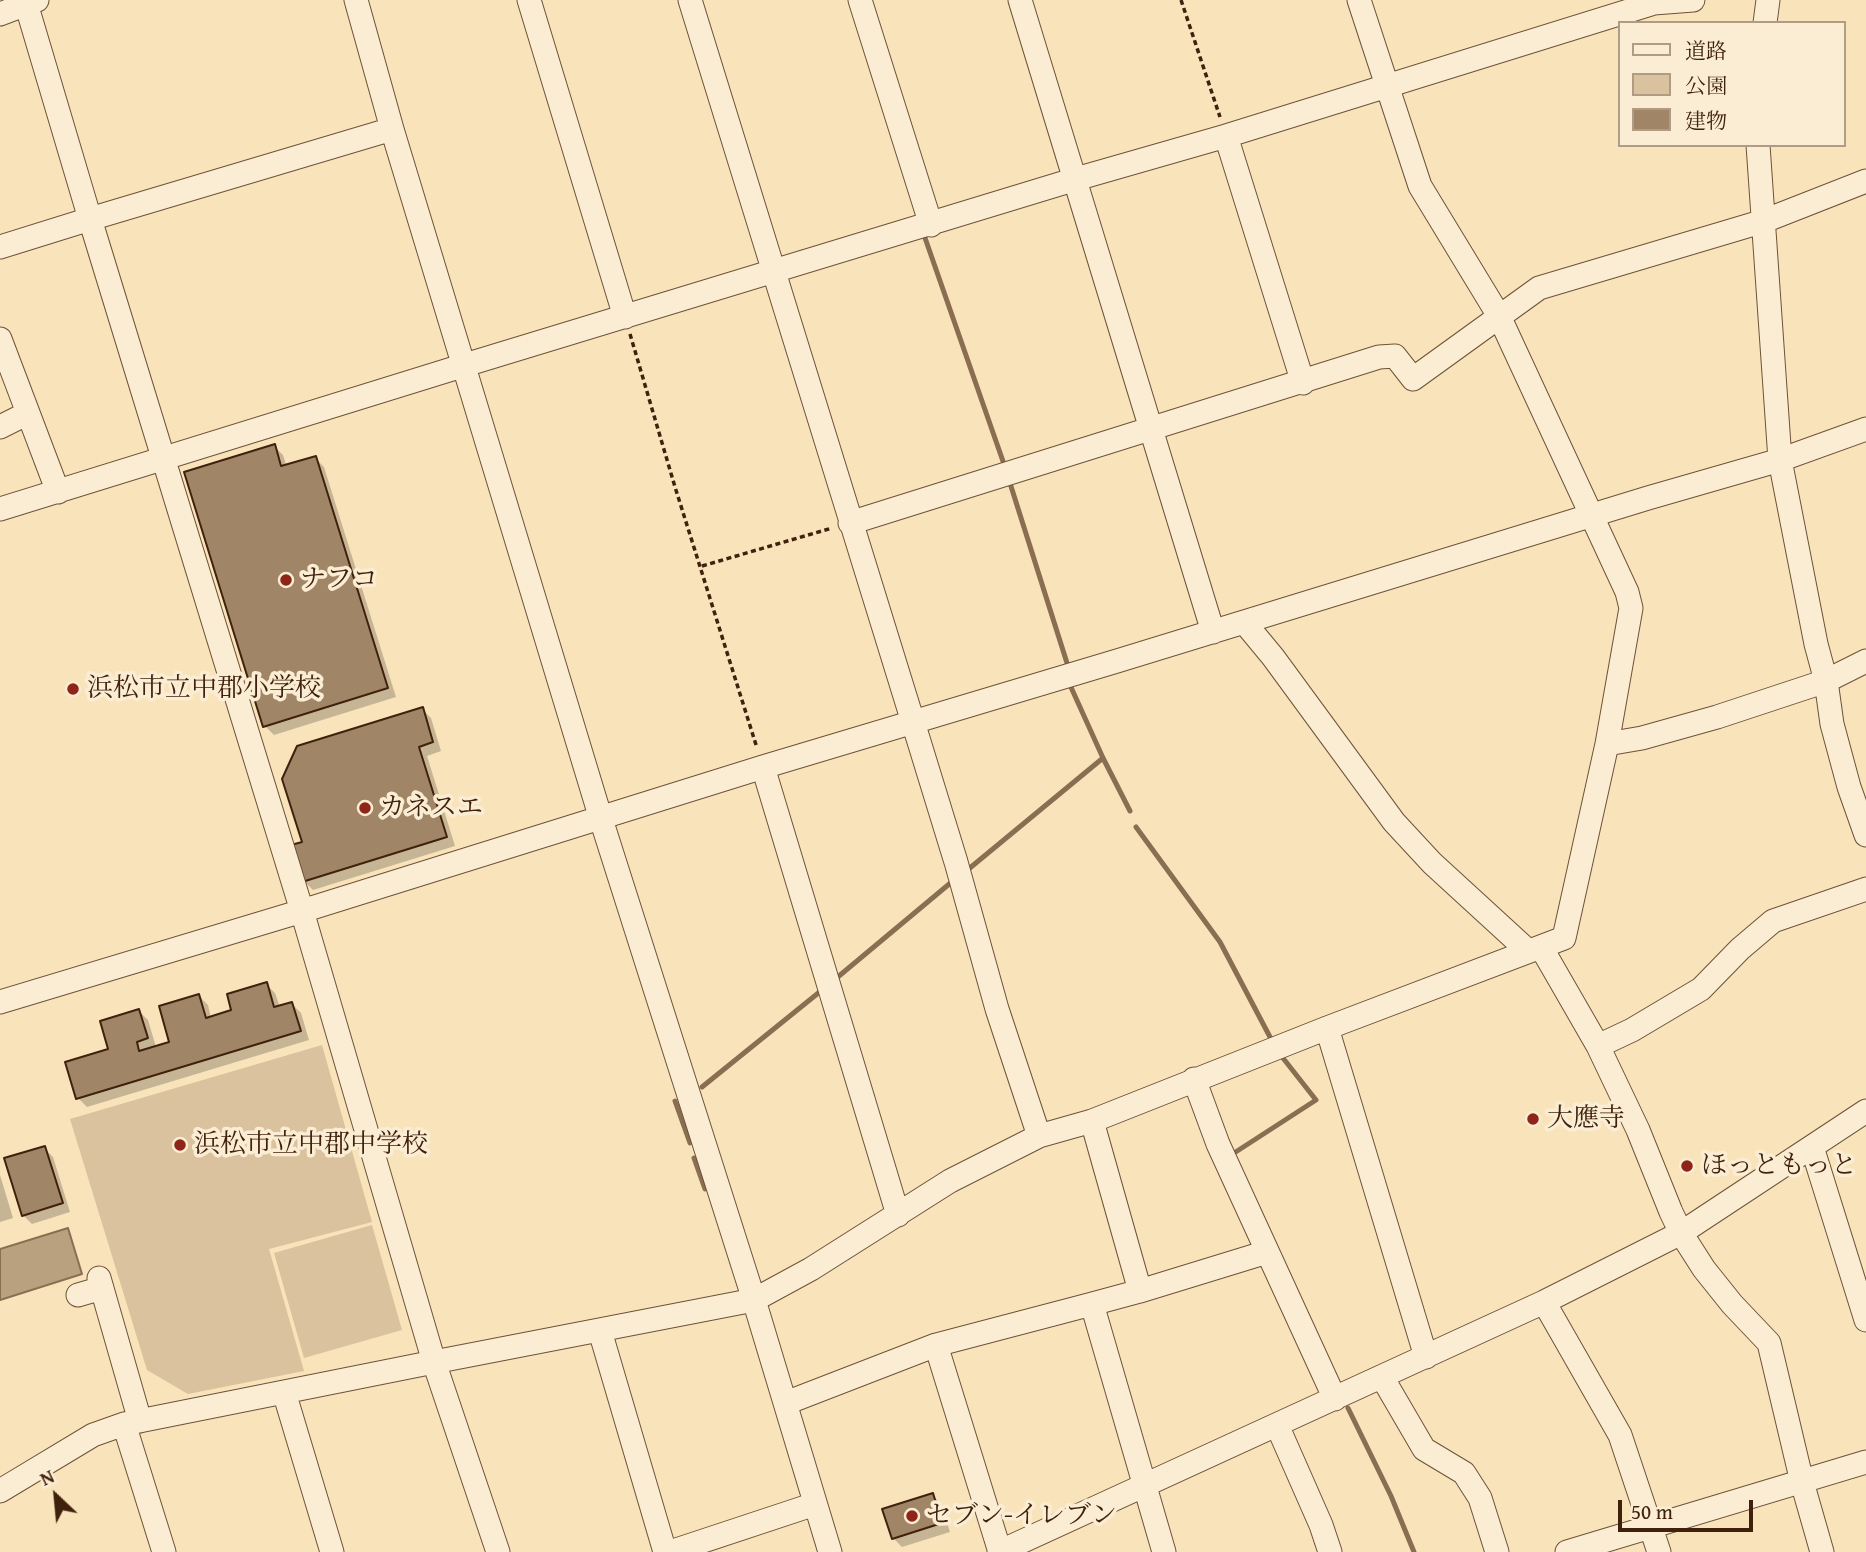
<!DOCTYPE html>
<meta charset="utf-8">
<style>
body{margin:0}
#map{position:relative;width:1866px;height:1552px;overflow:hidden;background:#f8e3bb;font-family:"Gentium Book Plus","Noto Serif JP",serif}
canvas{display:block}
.legend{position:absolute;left:1618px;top:21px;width:228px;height:126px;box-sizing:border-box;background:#faedd3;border:2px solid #b09b84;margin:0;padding:9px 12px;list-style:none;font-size:21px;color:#40210d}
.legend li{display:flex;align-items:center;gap:14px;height:35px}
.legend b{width:35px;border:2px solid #b09b84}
.north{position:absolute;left:21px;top:1461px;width:70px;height:70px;-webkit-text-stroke:5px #faedd3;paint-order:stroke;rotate:334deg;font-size:19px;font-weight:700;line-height:28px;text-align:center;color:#40210d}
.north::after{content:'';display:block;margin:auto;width:24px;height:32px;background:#40210d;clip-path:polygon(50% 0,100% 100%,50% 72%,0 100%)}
.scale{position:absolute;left:1618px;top:1500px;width:135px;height:32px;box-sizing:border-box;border:4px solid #40210d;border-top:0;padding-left:9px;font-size:21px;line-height:24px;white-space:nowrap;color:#40210d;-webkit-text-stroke:5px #faedd3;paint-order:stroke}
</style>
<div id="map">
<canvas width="1866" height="1552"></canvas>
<ul class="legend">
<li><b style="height:9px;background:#faedd3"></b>道路</li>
<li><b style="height:19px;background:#d9c29d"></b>公園</li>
<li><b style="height:19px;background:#a08667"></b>建物</li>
</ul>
<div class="north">N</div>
<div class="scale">50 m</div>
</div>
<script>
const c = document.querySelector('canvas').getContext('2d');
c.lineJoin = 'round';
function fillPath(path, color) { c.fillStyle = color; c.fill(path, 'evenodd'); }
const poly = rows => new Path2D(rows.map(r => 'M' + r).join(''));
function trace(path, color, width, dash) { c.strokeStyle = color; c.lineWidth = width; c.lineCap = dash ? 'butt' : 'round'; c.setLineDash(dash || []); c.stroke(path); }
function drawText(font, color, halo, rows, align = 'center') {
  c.font = font + ' "Gentium Book Plus","Noto Serif JP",serif'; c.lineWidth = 7; c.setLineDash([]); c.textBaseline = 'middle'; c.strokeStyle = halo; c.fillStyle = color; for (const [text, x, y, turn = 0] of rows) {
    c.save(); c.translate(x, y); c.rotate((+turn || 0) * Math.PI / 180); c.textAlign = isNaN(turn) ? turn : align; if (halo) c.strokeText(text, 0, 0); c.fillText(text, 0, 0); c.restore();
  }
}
const green = poly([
 [322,1045,372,1222,269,1249,304,1371,188,1394,147,1370,70,1119],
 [372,1225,402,1330,304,1358,274,1253]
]);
const water = poly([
 [68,1228,82,1274,0,1300,0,1249,68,1228]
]);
const shadow = poly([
 [274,446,283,455,287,467,315,458,324,467,396,697,274,735,265,726],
 [422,709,431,718,441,751,427,756,455,846,313,890,304,881,304,843],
 [266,984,275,993,280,1007,292,1004,301,1013,309,1040,87,1107,78,1098,139,1011,148,1020,156,1047,172,1043,199,996,208,1005,211,1018,233,1012],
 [44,1148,53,1157,70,1212,32,1224,23,1215],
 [0,1175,13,1218,0,1222],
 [932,1495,941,1504,950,1532,902,1547,893,1538]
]);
const stream = poly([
 [924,235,1005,467],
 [1009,480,1067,663],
 [1070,685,1103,758,1130,811],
 [1136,827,1220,942,1270,1037],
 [965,872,1103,758],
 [833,981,954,880],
 [702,1087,822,990],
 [675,1101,690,1143],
 [1231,1155,1316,1100,1279,1053],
 [694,1158,705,1189],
 [1348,1408,1391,1496,1414,1552]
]);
const building = poly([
 [275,444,281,466,316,456,388,688,263,727,184,472,275,444],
 [423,707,433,742,419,747,447,837,302,882,291,845,302,842,282,779,297,746,423,707],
 [267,982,274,1007,292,1002,301,1031,76,1099,65,1062,108,1049,100,1021,139,1009,148,1038,137,1042,139,1051,169,1042,159,1006,199,994,206,1018,231,1010,227,994,267,982],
 [45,1146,63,1203,22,1216,4,1158,45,1146],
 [933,1493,942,1523,892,1539,882,1509,933,1493]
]);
const path = poly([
 [1181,0,1220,117],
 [630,334,675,487,757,748],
 [702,566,832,528]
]);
const minor = poly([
 [356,0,392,129,601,819,754,1300,830,1552],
 [529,0,625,317],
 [690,0,913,722,956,862,997,1009,1039,1136,1092,1121,1140,1291,1092,1304,1164,1552],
 [860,0,931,225],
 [1020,0,1213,632],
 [0,14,37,0],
 [1765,23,1768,0],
 [1226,136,1303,383],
 [1758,145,1780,460,1816,644,1826,681,1832,724,1849,787,1866,835],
 [0,247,90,219,25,0],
 [0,339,58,492],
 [0,427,28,413],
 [0,509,465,365,1076,179,1226,136,1654,3,1693,0],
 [850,523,1379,357,1395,356,1413,379,1539,288,1764,221,1866,181],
 [1244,622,1273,657,1394,822,1432,863,1528,951],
 [1607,744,1642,738,1717,717,1826,681,1866,661],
 [763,767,898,1215],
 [1541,947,1598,1046,1638,1130,1671,1212,1681,1233,1704,1269,1732,1304,1769,1343,1802,1482,1822,1552],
 [0,1002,302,911,763,767,1117,661,1648,498,1780,460,1866,429],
 [1327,1028,1426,1357],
 [1598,1046,1632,1030,1701,989,1740,949,1773,921,1866,889],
 [1194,1079,1218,1144,1335,1399],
 [1092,1121,1327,1028,1564,938,1607,744,1631,608,1627,592,1499,316,1420,186,1359,0],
 [1812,1147,1866,1320],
 [99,1278,140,1421],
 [1140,1291,1267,1252],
 [78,1295,102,1288],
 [1544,1302,1620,1435,1659,1552],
 [600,1331,665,1552],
 [936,1345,1000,1552],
 [1382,1377,1424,1449,1464,1473,1480,1498,1497,1552],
 [284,1392,332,1552],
 [786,1403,936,1345,1092,1304],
 [124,1424,164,1552],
 [1277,1425,1321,1525,1330,1552],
 [0,1491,93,1435,124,1424,434,1362,302,911,90,219,392,129],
 [498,1552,434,1362,754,1300,811,1269,950,1181,1039,1136],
 [670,1552,815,1504],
 [999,1552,1544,1302,1681,1233,1866,1111],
 [1567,1552,1866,1462]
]);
const markers = [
 [286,580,7,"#8f2418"],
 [73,689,7,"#8f2418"],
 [365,808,7,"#8f2418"],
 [1533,1119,7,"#8f2418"],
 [180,1145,7,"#8f2418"],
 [1687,1166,7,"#8f2418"],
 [912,1516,7,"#8f2418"]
];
const poiNames = [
 ["ナフコ",300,580],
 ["浜松市立中郡小学校",87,689],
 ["カネスエ",379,808],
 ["大應寺",1547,1119],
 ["浜松市立中郡中学校",194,1145],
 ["ほっともっと",1701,1166],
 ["セブン-イレブン",926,1516]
];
fillPath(green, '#d9c29d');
fillPath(water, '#b9a180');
trace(water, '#896e52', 2);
fillPath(shadow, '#0003');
trace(stream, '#896e52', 5);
fillPath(building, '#a08667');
trace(building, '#40210d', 2);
trace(minor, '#6e5238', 25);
trace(path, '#40210d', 3.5, [5, 3.5]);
trace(minor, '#faedd3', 23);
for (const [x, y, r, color] of markers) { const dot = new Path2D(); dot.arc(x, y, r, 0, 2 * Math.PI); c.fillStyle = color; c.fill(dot); trace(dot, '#faedd3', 2.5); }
drawText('26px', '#40210d', '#faedd3', poiNames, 'left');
</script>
